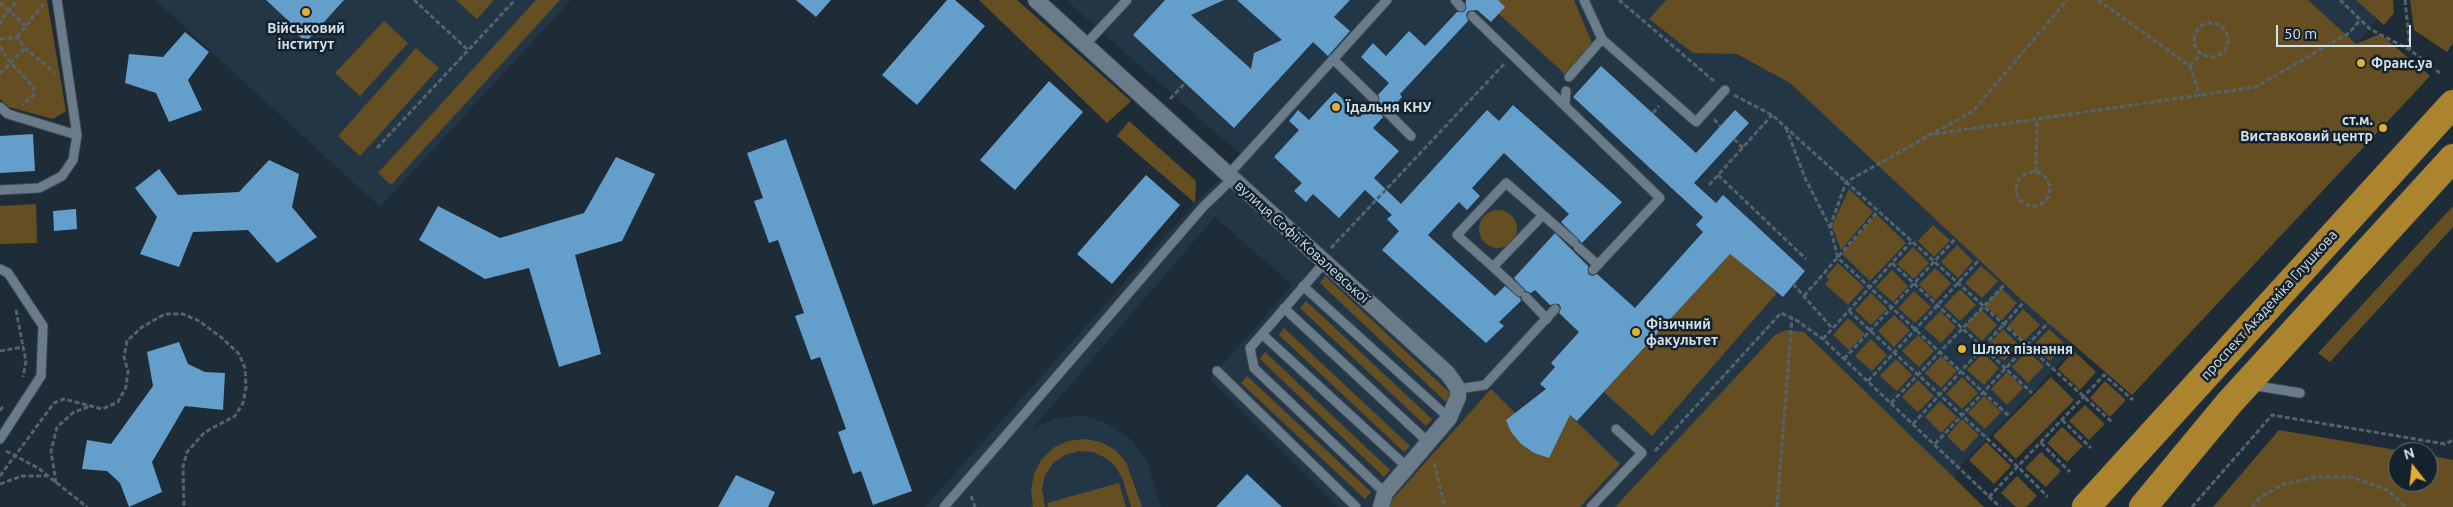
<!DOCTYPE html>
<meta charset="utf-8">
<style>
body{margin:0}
#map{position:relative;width:2453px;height:507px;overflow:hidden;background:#1d2c37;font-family:Ubuntu,sans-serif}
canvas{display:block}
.north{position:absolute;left:2388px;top:442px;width:50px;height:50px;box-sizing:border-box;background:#14222d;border:1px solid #626e77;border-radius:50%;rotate:344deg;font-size:14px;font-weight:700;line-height:20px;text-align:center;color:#d6e0e7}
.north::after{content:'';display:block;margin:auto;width:18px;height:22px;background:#e4ae35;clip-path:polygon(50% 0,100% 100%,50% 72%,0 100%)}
.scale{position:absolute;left:2276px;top:25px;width:135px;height:22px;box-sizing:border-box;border:2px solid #d6e0e7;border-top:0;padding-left:6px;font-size:15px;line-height:18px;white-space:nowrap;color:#d6e0e7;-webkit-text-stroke:4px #14222d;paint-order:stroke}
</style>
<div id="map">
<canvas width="2453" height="507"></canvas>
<div class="north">N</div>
<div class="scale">50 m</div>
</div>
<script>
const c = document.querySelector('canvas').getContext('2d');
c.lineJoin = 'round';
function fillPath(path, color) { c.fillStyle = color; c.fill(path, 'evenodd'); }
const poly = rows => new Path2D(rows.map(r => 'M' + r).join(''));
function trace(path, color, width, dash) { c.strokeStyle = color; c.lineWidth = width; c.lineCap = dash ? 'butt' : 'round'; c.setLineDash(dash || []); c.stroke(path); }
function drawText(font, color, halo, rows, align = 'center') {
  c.font = font + ' Ubuntu,sans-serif'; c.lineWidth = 5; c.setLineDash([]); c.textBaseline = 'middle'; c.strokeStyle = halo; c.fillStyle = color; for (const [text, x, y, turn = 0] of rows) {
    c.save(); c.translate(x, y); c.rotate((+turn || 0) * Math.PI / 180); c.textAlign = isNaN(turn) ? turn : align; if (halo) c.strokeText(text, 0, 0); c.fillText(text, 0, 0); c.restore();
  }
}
const built = poly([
 [155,0,571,0,380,207],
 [1066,0,2381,0,2383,12,2357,45,2032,393,1959,467,1955,478,1930,507,1338,507,1210,379,1292,285,1215,217,1033,428,1055,419,1083,415,1108,424,1132,440,1147,461,1161,507,925,507,1195,203,1243,157]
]);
const green = poly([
 [0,0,47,0,66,111,53,119,9,107,0,99],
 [456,0,494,0,477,19],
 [536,0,560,0,391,185,378,173],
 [979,0,1017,0,1131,101,1107,123],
 [1498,0,1574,0,1592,43,1566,75,1498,13],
 [1666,0,2308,0,2356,44,2380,34,2430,76,2132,395,2024,302,1790,83,1737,54,1693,53,1649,19],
 [2356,0,2393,0,2394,13,2384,25],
 [2410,0,2453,0,2453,43,2447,52,2414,30],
 [384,21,408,43,360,96,335,73],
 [416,48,439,68,360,156,338,136],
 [1129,121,1196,181,1195,203,1117,136],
 [1849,189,1873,212,1841,250,1832,226],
 [36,204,37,243,0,244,0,206],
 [2453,206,2453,227,2330,362,2318,353],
 '1479 229a19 19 0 1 1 38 0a19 19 0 1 1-38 0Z',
 [1876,214,1906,243,1870,281,1842,254],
 [1933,225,1950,240,1934,257,1918,241],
 [1957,245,1973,261,1958,278,1941,262],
 [1913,247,1929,263,1914,279,1897,264],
 [1730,254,1777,293,1652,436,1604,392],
 [1838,263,1864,287,1848,305,1825,284,1829,280,1826,276],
 [1981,266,1998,281,1982,298,1965,283],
 [1935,268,1951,283,1936,300,1919,285],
 [1892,270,1908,286,1893,302,1876,287],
 [1325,276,1452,395,1446,402,1320,283],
 [2001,288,2017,303,2002,320,1985,305],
 [1960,289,1976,305,1960,321,1944,306],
 [1914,291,1931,307,1915,323,1898,308],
 [1871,293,1887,309,1871,325,1855,310],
 [1306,301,1432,419,1426,426,1300,308],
 [1981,309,1997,325,1982,341,1965,325],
 [2023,309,2040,325,2024,341,2008,326],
 [1940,311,1956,327,1941,343,1924,328],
 [1894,315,1910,330,1894,347,1878,331],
 [1848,318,1865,334,1849,350,1833,335],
 [1284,328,1410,446,1404,452,1279,335],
 [2003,329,2019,345,2004,361,1987,346],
 [2049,329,2065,344,2050,361,2033,346],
 [1786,330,1804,332,1984,507,1615,507,1775,335],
 [1918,335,1934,351,1919,367,1902,351],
 [1871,339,1887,355,1872,371,1855,356],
 [2027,351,2044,366,2028,383,2012,367],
 [2074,351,2096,372,2080,390,2058,369],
 [1265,352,1390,470,1384,477,1260,359],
 [1983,353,1999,368,1984,385,1967,370],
 [1941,356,1957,371,1941,388,1925,373],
 [1896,359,1912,375,1897,391,1880,376],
 [2007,372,2023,388,2007,405,1991,389],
 [1247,376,1371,492,1365,499,1241,383],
 [1962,377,1978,393,1962,409,1946,394],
 [2051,377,2074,400,2016,459,1993,436],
 [1918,380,1934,396,1918,412,1902,397],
 [2105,381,2126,400,2110,417,2090,398],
 [1491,389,1515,413,1506,420,1511,432,1521,444,1534,453,1549,458,1570,415,1620,464,1580,507,1390,507,1390,502],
 [1984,396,2001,412,1985,429,1968,413],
 [1940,401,1957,417,1941,433,1925,417],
 [2085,405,2105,424,2089,440,2069,421],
 [1962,419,1979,435,1963,452,1947,436],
 [2062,427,2083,446,2067,462,2047,443],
 [2279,430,2408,452,2398,452,2398,482,2428,482,2428,455,2453,460,2453,507,2213,507],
 [1085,439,1101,442,1115,450,1126,462,1142,507,1131,507,1123,480,1116,467,1106,458,1093,452,1079,451,1065,455,1053,463,1045,475,1042,489,1045,507,1030,507,1033,506,1031,490,1034,474,1041,460,1053,448,1068,441],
 [1986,442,2011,466,1994,484,1969,460],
 [2041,452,2061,471,2046,487,2025,468],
 [2017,476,2037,496,2026,507,2016,507,2001,493],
 [1119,483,1126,507,1048,507,1047,503]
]);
const building = poly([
 [266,0,344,0,306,42,290,28,293,25],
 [796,0,831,0,816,17],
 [947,0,955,0,985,26,917,105,882,75],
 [1165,0,1224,0,1191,15,1251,69,1254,53,1282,40,1237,0,1350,0,1334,17,1350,31,1328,56,1313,42,1234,128,1133,35],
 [1466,0,1498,0,1505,7,1491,22,1477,10,1468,11,1466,15,1468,21,1400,94,1402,97,1392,108,1386,104,1380,106,1379,111,1383,117,1373,128,1399,151,1374,178,1401,204,1487,110,1499,121,1513,105,1622,202,1582,243,1561,222,1569,214,1504,153,1472,188,1480,196,1467,210,1459,202,1428,235,1495,296,1505,286,1520,298,1521,301,1499,322,1504,326,1486,343,1382,250,1399,231,1387,219,1392,215,1365,190,1339,218,1313,194,1306,202,1294,191,1302,183,1274,157,1299,130,1289,121,1298,110,1309,120,1335,92,1360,115,1370,104,1375,105,1379,103,1378,95,1389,83,1361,57,1373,43,1386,56,1409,31,1425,46,1457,12,1465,11],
 [185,32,209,52,188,80,202,110,169,122,156,93,125,83,129,54,163,57],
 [1601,66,1696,153,1735,110,1749,123,1694,183,1716,203,1723,195,1805,271,1783,297,1730,254,1577,421,1570,415,1549,458,1534,453,1521,444,1511,432,1506,420,1546,389,1540,384,1555,367,1551,363,1579,332,1559,313,1561,308,1559,304,1550,305,1535,290,1531,293,1526,291,1514,278,1555,233,1588,266,1588,274,1592,276,1597,274,1635,308,1703,232,1696,225,1703,217,1573,97],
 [1049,81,1083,112,1015,190,980,160],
 [33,134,35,171,0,173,0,136],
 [786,139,912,491,873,505,861,471,853,474,838,432,846,429,820,357,811,360,795,316,804,313,778,240,769,243,754,201,763,198,747,153],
 [616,157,655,174,622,241,575,255,601,354,559,367,529,268,485,279,419,240,438,206,500,238,584,213],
 [269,160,299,174,292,207,317,237,277,263,248,230,193,232,179,267,140,254,157,217,135,188,159,169,178,195,239,192],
 [1146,175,1180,205,1112,284,1077,254],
 [76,209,77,229,54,231,53,211],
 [179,342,188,364,205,372,225,373,223,410,185,406,152,462,162,492,129,507,120,483,107,471,82,469,87,440,111,444,153,386,147,352],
 [1247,474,1282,507,1216,507],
 [736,475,775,492,768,507,718,507]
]);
const path = poly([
 [414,0,468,50],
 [1619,0,1715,82],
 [2098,0,2190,66,2200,96],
 [2340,0,2370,29,2410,50,2440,73],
 [2405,0,2410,49],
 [0,3,25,25],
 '2194 40a17 17 0 1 1 34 0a17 17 0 1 1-34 0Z',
 [0,25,4,16,18,0],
 [17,37,44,3],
 [0,39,17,37,25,48,55,73],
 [0,46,7,59,34,87,33,96,22,105],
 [2190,66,2200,54],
 [0,74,25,48],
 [1734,95,1772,115,2113,423],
 [1170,99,1185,83],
 [1653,113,1659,106],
 [1714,119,1720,126],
 [1786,128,1805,178,1830,227,1838,258,2009,416],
 [1927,135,2256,87,2349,33,2360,20],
 [1734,139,1743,148],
 [377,148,515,0],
 '2016 189a17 17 0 1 1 34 0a17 17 0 1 1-34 0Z',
 [2036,172,2037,120],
 [1718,175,1806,259],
 [1709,185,1772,115],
 [1830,227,1846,182,1973,111,2067,0],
 [1331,248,1505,63],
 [1892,263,2032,393],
 [1793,284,1832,328],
 [1804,296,1878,211],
 [16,310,23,347],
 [1849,311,2018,467,2048,497],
 [1823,339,1911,242],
 [0,351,23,347,26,361,23,377],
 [1844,359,1955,239],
 [1868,381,1979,260],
 [1891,403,2005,284],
 [0,411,4,405],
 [2062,420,2091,448],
 [1913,424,2024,302],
 [2041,443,2070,472],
 [1935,444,2048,323],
 [6,451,38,468,87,507],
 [1655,451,1781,313,1796,320,1823,339,2000,507],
 [1434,463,1445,507],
 [0,476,54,403,64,399,102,409,118,402,126,387,128,371,124,357,127,341,142,327,165,314,183,314,199,321,222,338,239,354,245,368,246,387,243,403,235,416,205,432,187,452,183,467,184,507],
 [56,483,51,451,57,427,74,412,91,406],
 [0,484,22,476,47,476],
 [971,496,975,507],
 [1989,497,2104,375,2133,400],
 [1777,507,1792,318],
 [2192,507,2272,415,2445,444,2453,440],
 [2252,507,2262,496,2284,484,2316,477,2352,477,2387,490,2406,507]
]);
const lane = poly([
 [1455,0,1461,7],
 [1584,0,1602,39,1696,122,1725,90],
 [1472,16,1660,198,1593,270],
 [1085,45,1127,0],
 [1333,59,1374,99],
 [1569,77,1602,39],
 [1565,106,1566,91],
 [0,107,8,114,77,135],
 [1385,110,1411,136],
 [1228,175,1387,0],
 [0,190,39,188,62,176,73,160,77,135,57,0],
 [1578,247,1598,265],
 [1324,263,1250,348,1254,368,1385,493],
 [1493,267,1457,235,1506,183,1543,215],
 [0,269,8,273,43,326,41,376,0,439],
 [1303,286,1449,418],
 [1520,292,1493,267,1543,215,1574,242],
 [1526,297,1547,319],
 [1284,308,1428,442],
 [1262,334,1407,467],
 [1217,371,1356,507],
 [2251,385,2300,393],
 [1458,389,1485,385,1555,309],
 [944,507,1203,207,1232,179],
 [1591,507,1642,453,1616,429]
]);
const street = poly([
 [1036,0,1447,373,1453,381,1458,389,1458,397,1449,418,1385,493,1381,507]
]);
const highway = poly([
 [2086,507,2453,104],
 [2143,507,2230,402,2453,158]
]);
const markers = [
 [306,12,5,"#e4ae35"],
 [2361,63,5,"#e4ae35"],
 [1336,107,5,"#e4ae35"],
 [2383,128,5,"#e4ae35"],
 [1636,332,5,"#e4ae35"],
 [1962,349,5,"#e4ae35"]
];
const poiNames = [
 ["Військовий",306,28,"center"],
 ["інститут",306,44,"center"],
 ["Франс.уа",2371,63],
 ["Їдальня КНУ",1346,107],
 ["ст.м.",2373,120,"right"],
 ["Виставковий центр",2373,136,"right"],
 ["Фізичний",1646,324],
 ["факультет",1646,340],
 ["Шлях пізнання",1972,349]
];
const streetNames = [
 ["вулиця Софії Ковалевської",1302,242,42],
 ["проспект Академіка Глушкова",2269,305,-48]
];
fillPath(built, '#223646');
fillPath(green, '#654f22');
fillPath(building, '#649ecb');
trace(lane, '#3c4952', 11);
trace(street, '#3c4952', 18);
trace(highway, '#3c4952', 29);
trace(path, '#55636c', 3, [5, 2.5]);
trace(lane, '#6a7b89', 9);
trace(street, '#6a7b89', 16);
trace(highway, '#ac842e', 28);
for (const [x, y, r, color] of markers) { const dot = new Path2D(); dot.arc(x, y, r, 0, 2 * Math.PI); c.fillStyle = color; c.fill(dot); trace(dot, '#14222d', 2); }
drawText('bold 14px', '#d6e0e7', '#14222d', poiNames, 'left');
drawText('14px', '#d6e0e7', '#14222d', streetNames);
</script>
